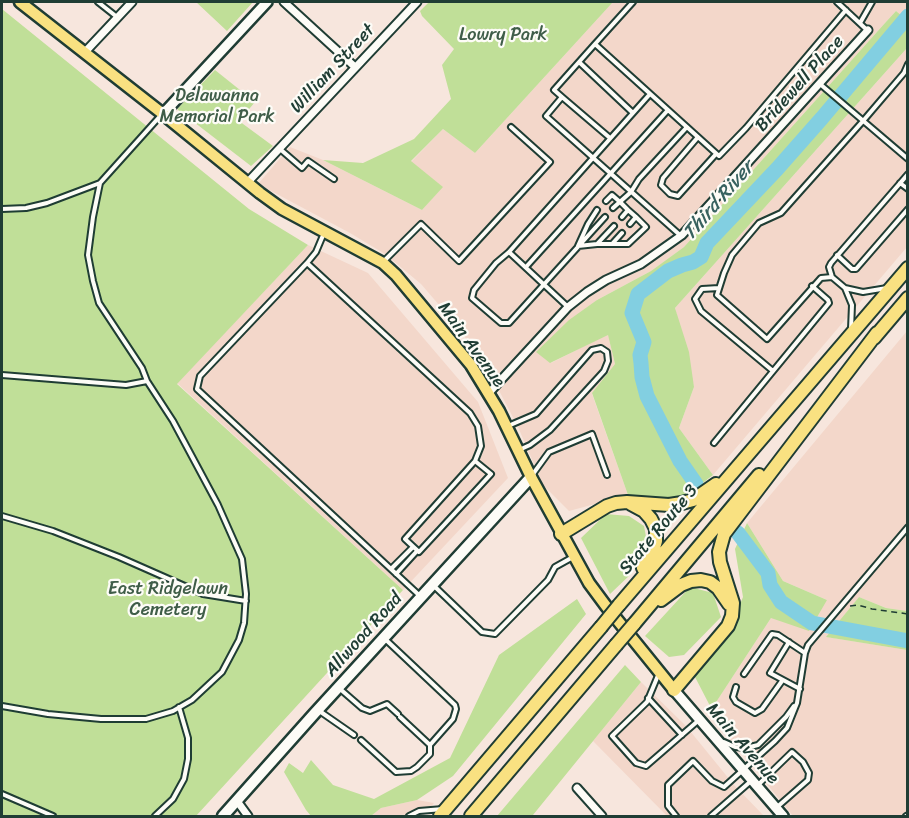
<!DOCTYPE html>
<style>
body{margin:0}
#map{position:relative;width:909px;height:818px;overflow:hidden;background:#f7e6dd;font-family:Sriracha,sans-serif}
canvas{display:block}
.frame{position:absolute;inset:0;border:3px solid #1f3d34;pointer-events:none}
</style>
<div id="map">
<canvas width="909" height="818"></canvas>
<div class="frame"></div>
</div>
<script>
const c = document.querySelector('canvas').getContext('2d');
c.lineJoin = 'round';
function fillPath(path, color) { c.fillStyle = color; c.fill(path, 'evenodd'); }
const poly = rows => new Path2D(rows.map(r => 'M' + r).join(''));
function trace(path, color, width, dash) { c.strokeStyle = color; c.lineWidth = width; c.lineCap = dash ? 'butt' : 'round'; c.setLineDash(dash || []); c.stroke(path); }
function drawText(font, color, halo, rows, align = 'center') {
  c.font = font + ' Sriracha,sans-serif'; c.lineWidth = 4.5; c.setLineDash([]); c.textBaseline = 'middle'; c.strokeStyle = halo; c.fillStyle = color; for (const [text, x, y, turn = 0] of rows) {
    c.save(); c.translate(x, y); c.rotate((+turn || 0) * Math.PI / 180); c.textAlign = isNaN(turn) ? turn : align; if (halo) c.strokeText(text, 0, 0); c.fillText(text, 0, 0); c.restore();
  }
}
const built = poly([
 [613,2,907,2,907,9,902,16,896,11,885,23,684,247,651,271,597,300,551,363,608,334,615,364,592,394,628,495,569,511,543,485,518,427,492,377,458,327,421,284,385,254,350,233,258,184,290,147,323,160,422,210,442,187,411,162,443,129,475,153],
 [907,48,907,247,713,475,679,428,694,387,675,308],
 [308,245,368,273,478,402,508,478,403,590,177,383],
 [907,331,907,611,886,608,859,597,827,637,907,650,907,816,793,816,709,713,771,618,827,600,783,581,747,523],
 [641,682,686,726,734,785,764,816,667,816,593,741],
 [417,800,434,803,423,816,371,816,381,808]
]);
const green = poly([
 [196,2,253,2,227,31],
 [429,2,613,2,475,153,443,129,411,161,443,187,422,210,323,160,363,163,414,139,451,99,442,65,454,49,422,16,420,11],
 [2,9,249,209,308,245,177,384,403,590,196,816,3,816,2,815],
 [907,9,907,48,675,308,689,352,694,387,679,428,713,475,686,496,674,502,628,495,592,393,615,364,608,335,550,363,536,352,569,320,597,300,651,271,684,247,885,23,896,11,902,16],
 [215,70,255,102,239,121,273,146,251,166,177,109],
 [606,514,629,516,644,526,647,542,631,574,610,594,581,538],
 [747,523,783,581,827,600,809,631,771,618,709,713,709,704,695,677,731,626,743,597,735,549],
 [690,587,713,593,721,617,684,655,669,657,645,636],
 [859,597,886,608,907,611,907,650,826,637],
 [577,599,586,614,453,776,417,800,381,808,371,816,311,816,306,810,284,772,289,763,303,773,311,760,333,785,374,799,450,758,499,655],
 [625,665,641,682,533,815,534,816,497,816]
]);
const river = poly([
 [696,484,680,461,647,396,642,377,641,363,640,355,644,342,632,313,638,294,668,271,682,265,693,262,701,257,707,243,777,169,822,118,908,16],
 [738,533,768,573,770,585,781,602,812,623,908,641]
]);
const path = poly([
 [850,606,858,605,872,609,908,614]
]);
const service = poly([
 [98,2,117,17],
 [633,2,595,44,719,156,746,128,846,10],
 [837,2,867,30],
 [860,23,872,2],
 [595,44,554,90,562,97,546,116,681,236],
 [579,62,633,113],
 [820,84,908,159],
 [562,97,610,138],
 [698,137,663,178,661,185,670,194,678,196,716,154],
 [280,149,302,168,308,161,334,179],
 [900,183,908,189],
 [606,201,612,195,620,202,628,210,622,217],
 [613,208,631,192,639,179,687,127],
 [2,209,26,208,47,203,100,183,162,114],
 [597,210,588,224,578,246,597,244,614,226],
 [628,210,636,217,630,224],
 [324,233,316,252,307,263,200,376,197,389,420,596],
 [598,244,612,244,622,233],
 [612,244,628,244,646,227,636,217],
 [509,252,496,263,474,290,472,298,501,323,509,323,605,217],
 [837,255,852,269,856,269,908,209],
 [383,262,421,224,459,261,550,162,511,127],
 [307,263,470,413,478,426,481,446,475,461,405,539,419,552,491,474,475,461],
 [526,267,668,110],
 [832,277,829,267,831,263,908,174],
 [719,288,702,289,695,299,701,311,773,371],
 [845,288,832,277,821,278,767,339,717,295,724,273,732,255,748,236,759,223,781,213,863,121,904,73,908,64],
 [568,307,509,252,650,94],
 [851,329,852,305,845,288,863,292,887,288],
 [2,375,126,385,147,381,142,368,99,303,93,281,88,255,93,217,100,183],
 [508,426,536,414,592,350,601,348,607,352,608,361,604,371,550,430,530,445,519,450],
 [714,443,829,303,828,300,812,286],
 [533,474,549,452,592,434,607,475],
 [2,516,53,531,119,557,203,594,246,601],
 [391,569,413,547],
 [396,574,417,551],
 [433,585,482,632,495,634,548,580,555,567,573,557],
 [384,638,455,705,456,709,453,719,430,745],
 [789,642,770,673,800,689],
 [659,673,647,702,612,736,636,763,646,766,699,720],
 [744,674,772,634,778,635,805,653],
 [736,687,733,697,736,702,755,713,762,709,782,681],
 [339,688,362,708,370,711,387,704,398,714],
 [648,698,682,735],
 [2,706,48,714,101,719,146,719,173,711,192,700,222,672,239,640,244,623,246,594,242,559,218,505,173,421,147,381],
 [318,710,354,735],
 [361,740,396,772,411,771,417,767,430,754,430,745,400,717],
 [724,742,735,747,746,748,758,745,786,717,794,706],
 [758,785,792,752,803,762,809,773,808,780,776,808],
 [2,794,53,816],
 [155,816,173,799,184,779,188,759,188,738,179,707],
 [409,816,419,811,443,809],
 [676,816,668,806,668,785,693,761,712,781,724,787,775,741,787,728,797,703,805,653,808,645,908,527],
 [711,816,751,781],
 [906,816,908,815]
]);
const minor = poly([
 [284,2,355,67],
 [85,52,132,2],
 [247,183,417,2],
 [488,394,568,307,587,292,606,280,641,264,682,235,868,30],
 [577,788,602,816],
 [237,801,248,816]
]);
const tertiary = poly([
 [163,114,267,2],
 [674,690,783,816]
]);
const secondary = poly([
 [223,816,314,714,531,477]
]);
const primary = poly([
 [20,2,163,114,260,193,282,209,383,263,396,275,471,365,499,411,531,477,589,583,606,606,674,690]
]);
const trunk = poly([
 [874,338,908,298],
 [631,504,644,511,651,519,656,529,656,541,653,551,643,568],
 [561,534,607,506,616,503,627,502,669,505,682,503,693,500,716,484],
 [661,600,681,585,691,581,701,580,710,582,718,588,729,604],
 [619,605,908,268],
 [634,624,759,475],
 [674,690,728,626,732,616,733,603,720,562,719,552,724,534,877,333],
 [440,816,601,627],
 [471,816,616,645]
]);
const trunkBridge = poly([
 [601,627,619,605],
 [616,645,634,624]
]);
const parkNames = [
 ["Lowry Park",503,35],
 ["Delawanna",217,96],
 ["Memorial Park",217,117],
 ["East Ridgelawn",168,589],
 ["Cemetery",168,610]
];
const streetNames = [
 ["William Street",333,69,-47],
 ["Bridewell Place",800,84,-48],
 ["Main Avenue",471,345,54],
 ["State Route 3",659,530,-50],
 ["Allwood Road",364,635,-48],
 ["Main Avenue",742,744,49]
];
const waterNames = [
 ["Third River",719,201,-49]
];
fillPath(built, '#f3d7ca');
fillPath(green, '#c0df98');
trace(river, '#82cfe1', 15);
trace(service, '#1f3d34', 8);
trace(minor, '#1f3d34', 11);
trace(tertiary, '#1f3d34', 14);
trace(secondary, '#1f3d34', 15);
trace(primary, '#1f3d34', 15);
trace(trunk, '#1f3d34', 16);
trace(path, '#1f3d34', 1.5, [6, 4.5]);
trace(service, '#fdfcf7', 4);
trace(minor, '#fdfcf7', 7);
trace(tertiary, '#fdfcf7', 9);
trace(secondary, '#fdfcf7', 10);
trace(primary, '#f9e181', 10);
trace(trunk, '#f9e181', 12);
trace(trunkBridge, '#1f3d34', 16, []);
trace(trunkBridge, '#f9e181', 12);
drawText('18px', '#3f5d48', '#fdfcf7', parkNames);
drawText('18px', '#1f3d34', '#fdfcf7', streetNames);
drawText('italic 20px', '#38625f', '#fdfcf7', waterNames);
</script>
